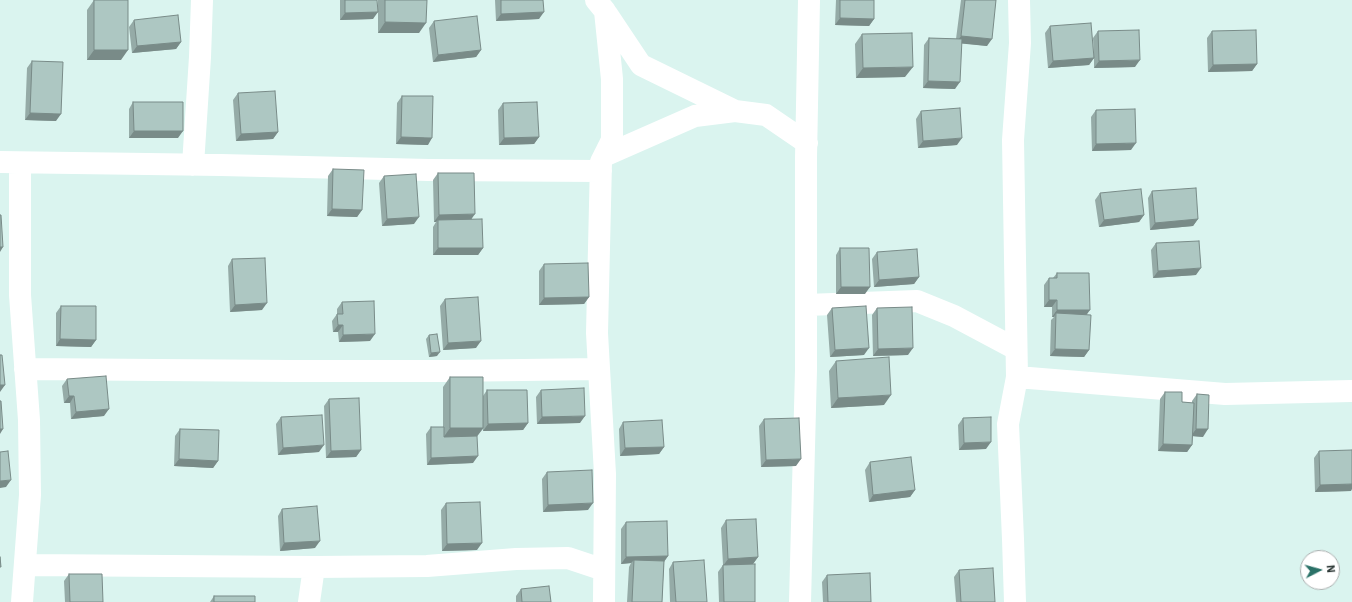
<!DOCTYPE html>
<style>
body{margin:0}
#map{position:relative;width:1352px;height:602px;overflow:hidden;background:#daf4ef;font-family:"IBM Plex Sans",sans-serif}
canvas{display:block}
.north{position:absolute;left:1300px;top:550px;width:40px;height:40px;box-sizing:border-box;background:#fff;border:1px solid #abafaf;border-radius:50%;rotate:84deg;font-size:11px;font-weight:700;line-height:16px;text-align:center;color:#2d3836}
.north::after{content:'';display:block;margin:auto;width:14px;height:18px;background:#2a7167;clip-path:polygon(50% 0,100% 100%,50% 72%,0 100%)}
</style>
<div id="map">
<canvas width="1352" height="602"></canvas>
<div class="north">N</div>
</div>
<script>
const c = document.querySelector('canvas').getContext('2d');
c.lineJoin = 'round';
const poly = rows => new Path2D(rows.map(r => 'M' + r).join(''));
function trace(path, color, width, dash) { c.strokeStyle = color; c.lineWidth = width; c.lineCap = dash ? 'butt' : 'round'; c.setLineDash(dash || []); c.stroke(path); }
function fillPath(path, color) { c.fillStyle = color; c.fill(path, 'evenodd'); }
const minor = poly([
 [596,0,605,11,612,79,612,140,601,162,597,333,605,474,604,602],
 [607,14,641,65,735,111],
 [604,156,695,116,735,111,766,115,807,143],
 [0,162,221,165,429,170,601,171],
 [20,163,20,295,29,420,30,495,22,602],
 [193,165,200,57,202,0],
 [806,305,917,301,954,316,1016,349],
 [25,369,292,371,446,371,599,369],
 [1017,377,1225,394,1352,391],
 [25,565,314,567,427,566,516,559,568,558,604,570],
 [309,602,314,567],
 [800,602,806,370,806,158,809,0],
 [1015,602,1013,539,1008,424,1017,377,1013,140,1020,43,1019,0]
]);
const wall = poly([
 [94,0,121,60,87,60,87,10],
 [340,0,377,0,373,19,340,20],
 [378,0,427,0,419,33,378,33],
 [495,0,543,0,539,19,496,21],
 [836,0,874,0,874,19,869,26,835,25],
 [961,0,996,0,987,46,961,43,955,89,923,88,924,45,929,38,956,39],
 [134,20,181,42,176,49,132,53,129,27],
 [434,21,481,50,476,57,433,62,429,28],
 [1050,26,1094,56,1093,38,1098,31,1135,67,1094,68,1094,58,1089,65,1048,68,1045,33],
 [1212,31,1257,64,1252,71,1208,72,1207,38],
 [862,34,905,77,856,78,855,44],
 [32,61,56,121,25,120,27,68],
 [238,93,278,132,273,139,236,141,233,100],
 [402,96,428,145,396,144,397,103],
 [133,102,178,138,129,138,129,109],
 [503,103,539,137,534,144,499,145,498,110],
 [1096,110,1131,150,1092,151,1091,117],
 [921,111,957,145,918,148,916,119],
 [333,169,362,210,357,217,327,216,328,176],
 [438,173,472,219,483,248,478,255,433,255,433,227,436,222,434,222,433,180],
 [384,176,414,224,382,226,379,183],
 [1152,191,1198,219,1193,226,1150,230,1148,198],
 [1100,193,1144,215,1139,222,1099,227,1095,200],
 [1156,243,1196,275,1153,278,1151,250],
 [840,248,865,294,836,294,836,255],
 [877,252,919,277,914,284,874,287,872,259],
 [232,259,262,310,230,312,228,266],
 [544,264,589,297,584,304,539,305,539,271],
 [1057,273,1086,315,1089,350,1084,357,1050,356,1051,320,1054,317,1052,317,1052,307,1044,307,1044,285,1049,278,1053,278],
 [445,299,476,348,443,350,440,306],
 [342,302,370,341,339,342,338,332,333,332,332,321,337,314,337,309],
 [61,306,96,340,91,347,56,346,56,313],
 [832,308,864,355,830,357,827,315],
 [877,308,908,355,873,356,872,315],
 [429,335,437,356,429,357,426,339],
 [836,361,884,405,831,408,829,371],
 [450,377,483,396,487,390,528,423,523,430,483,431,483,429,477,436,473,463,427,465,426,434,431,427,443,427,443,387],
 [67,379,104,416,71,419,70,403,64,403,62,386],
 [541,390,580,423,537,424,536,397],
 [1165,392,1182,402,1192,403,1192,401,1197,394,1203,437,1193,436,1192,445,1187,452,1158,451,1160,399],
 [329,399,361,450,356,457,326,458,324,406],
 [281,417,319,452,278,455,276,424],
 [963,418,986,449,959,450,958,425],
 [764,419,796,466,761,467,759,426],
 [623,422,664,447,659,454,620,456,619,429],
 [180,429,218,461,213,468,174,466,175,436],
 [1319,451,1351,491,1315,492,1314,458],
 [870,462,915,490,910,497,869,502,865,470],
 [547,472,588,510,543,512,542,479],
 [446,503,477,550,442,551,441,510],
 [282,509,315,548,280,551,278,516],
 [726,520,758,557,753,564,755,602,719,602,718,572,723,565,721,528],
 [626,522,668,556,664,562,662,602,627,602,629,567,631,563,621,564,621,529],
 [673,562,706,602,670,602,669,569],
 [959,570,995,602,956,602,954,577],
 [69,574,103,602,65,602,64,581],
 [827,575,871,602,823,602,822,582],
 [521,589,551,602,516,602,516,596],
 [214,596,255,602,210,602]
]);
const shadedWall = poly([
 [378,12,373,19,340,20,345,13],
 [544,12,539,19,496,21,501,14],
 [840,18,874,19,869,26,835,25],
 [385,22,426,23,419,33,378,33],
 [961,36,992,39,987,46,956,43],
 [181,42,176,49,132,53,137,46],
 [94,50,128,50,121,60,87,60],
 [481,50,476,57,433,62,438,55],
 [1094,58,1089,65,1048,68,1053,61],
 [1140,60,1135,67,1094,68,1099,61],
 [1257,64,1252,71,1208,72,1213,65],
 [913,67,905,77,856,78,863,68],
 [928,81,960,82,955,89,923,88],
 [30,113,61,114,56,121,25,120],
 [134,131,183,131,178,138,129,138],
 [278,132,273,139,236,141,241,134],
 [401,137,432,138,428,145,396,144],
 [539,137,534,144,499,145,504,138],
 [962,138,957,145,918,148,923,141],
 [1136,143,1131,150,1092,151,1096,144],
 [332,209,362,210,357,217,327,216],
 [475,214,470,221,438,220,436,222,434,222,439,215],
 [1144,215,1139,222,1099,227,1104,220],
 [419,217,414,224,382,226,387,219],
 [1198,219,1193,226,1150,230,1155,223],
 [0,247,3,247,0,252],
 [438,248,483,248,478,255,433,255],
 [1201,268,1196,275,1153,278,1158,271],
 [919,277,914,284,874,287,879,280],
 [841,287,870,287,865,294,836,294],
 [589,297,584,304,539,305,544,298],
 [1049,300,1057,300,1052,307,1044,307],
 [267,303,262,310,230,312,235,305],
 [1057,310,1090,310,1085,317,1056,313,1054,317,1052,317],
 [338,325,343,325,338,332,333,332],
 [375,334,370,341,339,342,343,335],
 [60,339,96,340,91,347,56,346],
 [481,341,476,348,443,350,448,343],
 [869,348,864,355,830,357,835,350],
 [913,348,908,355,873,356,878,349],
 [1055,349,1089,350,1084,357,1050,356],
 [440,352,437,356,429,357,431,353],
 [0,385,5,385,0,392],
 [891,395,884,405,831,408,838,398],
 [69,396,74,396,70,403,64,403],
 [109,409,104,416,71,419,76,412],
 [585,416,580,423,537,424,542,417],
 [528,423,523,430,483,431,488,424],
 [450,428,483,428,476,438,443,438],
 [0,429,3,429,0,434],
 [1196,429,1208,429,1203,437,1191,436],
 [991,442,986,449,959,450,964,443],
 [1163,444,1192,445,1187,452,1158,451],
 [324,445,319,452,278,455,283,448],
 [664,447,659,454,620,456,625,448],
 [361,450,356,457,326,458,331,451],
 [478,456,473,463,427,465,431,458],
 [179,459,218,461,213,468,174,466],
 [801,459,796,466,761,467,766,460],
 [11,480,6,487,0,488,0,481],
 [1352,484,1352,489,1351,491,1315,492,1320,485],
 [915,490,910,497,869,502,873,495],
 [593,503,588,510,543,512,548,505],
 [320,541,315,548,280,551,284,543],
 [482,543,477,550,442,551,447,544],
 [668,556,663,563,634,560,631,563,621,564,626,557],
 [758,557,753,564,723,566,728,559]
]);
const building = poly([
 [94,0,128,0,128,50,94,50,94,0],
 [345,0,377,0,378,12,345,13,345,0],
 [385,0,427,0,426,23,385,22,385,0],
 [501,0,543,0,544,12,501,14,501,0],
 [840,0,874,0,874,19,840,18,840,0],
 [965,0,996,0,992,39,961,36,965,0],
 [178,15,181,42,137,46,134,20,178,15],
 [477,16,481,50,438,55,434,21,477,16],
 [1091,23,1094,58,1053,61,1050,26,1091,23],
 [1139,30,1140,60,1099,61,1098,31,1139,30],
 [1256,30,1257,64,1213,65,1212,31,1256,30],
 [912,33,913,67,863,68,862,34,912,33],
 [929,38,962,39,960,82,928,81,929,38],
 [32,61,63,62,61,114,30,113,32,61],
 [275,91,278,132,241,134,238,93,275,91],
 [402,96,433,96,432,138,401,137,402,96],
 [133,102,183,102,183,131,134,131,133,102],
 [537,102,539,137,504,138,503,103,537,102],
 [960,108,962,138,923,141,921,111,960,108],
 [1135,109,1136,143,1096,144,1096,110,1135,109],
 [333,169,364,170,362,210,332,209,333,169],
 [438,173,474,173,475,214,439,215,438,173],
 [416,174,419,217,387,219,384,176,416,174],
 [1196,188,1198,219,1155,223,1152,191,1196,188],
 [1141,189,1144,215,1104,220,1100,193,1141,189],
 [0,215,1,215,3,247,0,247,0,215],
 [482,219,483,248,438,248,438,220,482,219],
 [1199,241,1201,268,1158,271,1156,243,1199,241],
 [840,248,869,248,870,287,841,287,840,248],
 [917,249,919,277,879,280,877,252,917,249],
 [265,258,267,303,235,305,232,259,265,258],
 [588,263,589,297,544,298,544,264,588,263],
 [1057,273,1089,273,1090,310,1057,310,1057,300,1049,300,1049,278,1057,278,1057,273],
 [478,297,481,341,448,343,445,299,478,297],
 [374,301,375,334,343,335,343,325,338,325,337,314,343,314,342,302,374,301],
 [61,306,96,306,96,340,60,339,61,306],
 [866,306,869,348,835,350,832,308,866,306],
 [912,307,913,348,878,349,877,308,912,307],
 [1056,313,1091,315,1089,350,1055,349,1056,313],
 [437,334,440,352,431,353,429,335,437,334],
 [0,355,2,355,5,385,0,385,0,355],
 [889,357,891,395,838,398,836,361,889,357],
 [106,376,109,409,76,412,74,396,69,396,67,379,106,376],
 [450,377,483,377,483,428,450,428,450,377],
 [584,388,585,416,542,417,541,390,584,388],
 [487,390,527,390,528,423,488,424,487,390],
 [1165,392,1182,392,1182,402,1194,403,1192,445,1163,444,1165,392],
 [1197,394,1209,395,1208,429,1196,429,1197,394],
 [359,398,361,450,331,451,329,399,359,398],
 [0,401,1,401,3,429,0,429,0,401],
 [322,415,324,445,283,448,281,417,322,415],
 [991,417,991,442,964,443,963,418,991,417],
 [799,418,801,459,766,460,764,419,799,418],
 [662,420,664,447,625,448,623,422,662,420],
 [431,427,444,427,444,437,477,436,478,456,431,458,431,427],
 [180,429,219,430,218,461,179,459,180,429],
 [1352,450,1352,484,1320,485,1319,451,1352,450],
 [8,451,11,480,0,481,0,452,8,451],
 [911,457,915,490,873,495,870,462,911,457],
 [592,470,593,503,548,505,547,472,592,470],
 [480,502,482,543,447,544,446,503,480,502],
 [317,506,320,541,284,543,282,509,317,506],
 [756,519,758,557,728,559,726,520,756,519],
 [667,521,668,556,626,557,626,522,667,521],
 [0,557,1,567,0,567,0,557],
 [634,560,664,561,662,602,632,602,634,560],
 [704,560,707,602,676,602,673,562,704,560],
 [755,564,755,602,724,602,723,565,755,564],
 [993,568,995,602,961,602,959,570,993,568],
 [870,573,871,602,828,602,827,575,870,573],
 [69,574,102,574,103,602,70,602,69,574],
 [549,586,551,602,522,602,521,589,549,586],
 [214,596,255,596,255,602,214,602,214,596]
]);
trace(minor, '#fff', 22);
fillPath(wall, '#95aba7');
fillPath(shadedWall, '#798b88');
fillPath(building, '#adc7c2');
trace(building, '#798b88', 1);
</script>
